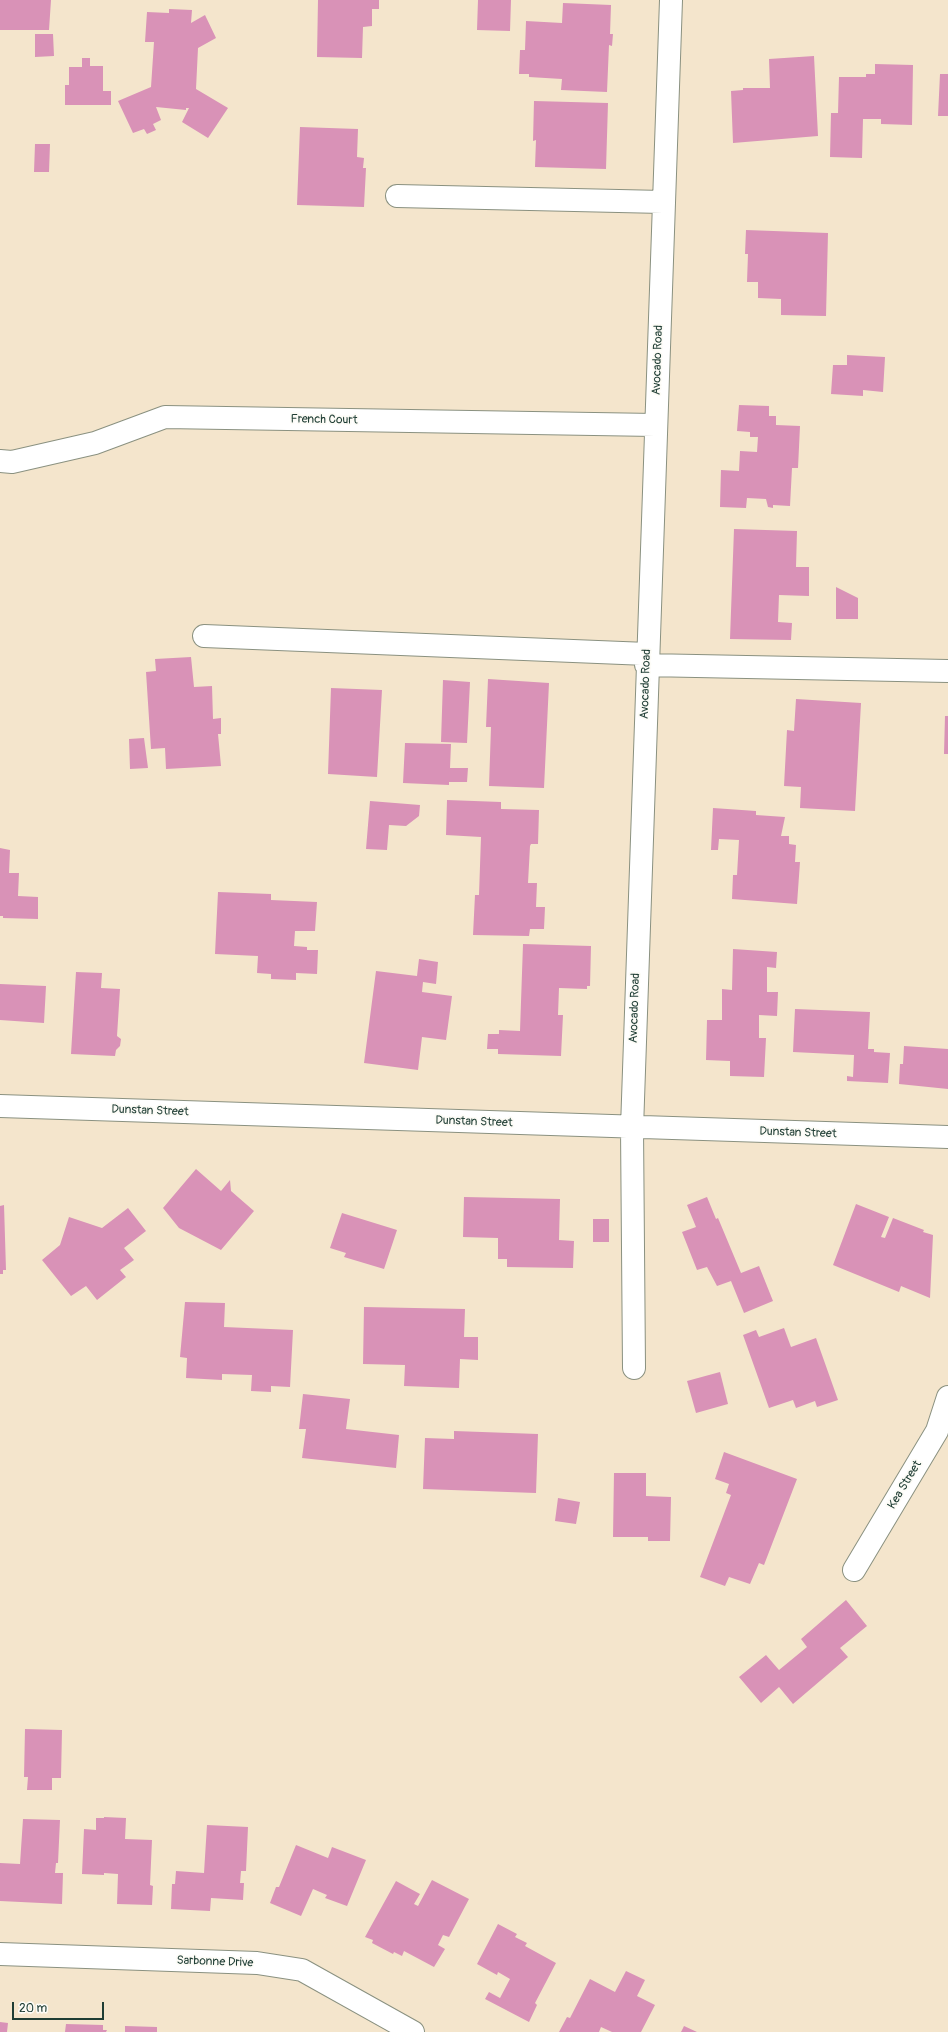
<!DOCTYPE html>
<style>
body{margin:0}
#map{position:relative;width:948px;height:2032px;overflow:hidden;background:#f4e5cc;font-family:Pangolin,sans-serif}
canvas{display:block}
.scale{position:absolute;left:12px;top:2002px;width:92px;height:18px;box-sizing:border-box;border:2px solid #1f3d34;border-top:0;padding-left:5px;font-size:12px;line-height:14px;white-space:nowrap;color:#1f3d34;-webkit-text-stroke:3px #fdfcf7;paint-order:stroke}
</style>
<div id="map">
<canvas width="948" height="2032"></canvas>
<div class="scale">20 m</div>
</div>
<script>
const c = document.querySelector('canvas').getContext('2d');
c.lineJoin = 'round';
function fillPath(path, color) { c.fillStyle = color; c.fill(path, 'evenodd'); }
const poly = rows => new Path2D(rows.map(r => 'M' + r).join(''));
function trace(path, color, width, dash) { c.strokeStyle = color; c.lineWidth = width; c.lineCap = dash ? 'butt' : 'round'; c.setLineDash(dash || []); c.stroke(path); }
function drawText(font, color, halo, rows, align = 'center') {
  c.font = font + ' Pangolin,sans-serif'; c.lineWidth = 3.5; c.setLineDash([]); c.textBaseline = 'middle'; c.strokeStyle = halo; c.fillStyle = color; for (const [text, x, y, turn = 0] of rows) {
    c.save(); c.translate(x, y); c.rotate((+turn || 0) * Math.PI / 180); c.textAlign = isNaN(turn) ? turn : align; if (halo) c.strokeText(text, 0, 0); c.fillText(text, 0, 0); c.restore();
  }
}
const building = poly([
 [0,0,51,0,49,30,0,30],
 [318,0,379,0,379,9,372,9,372,26,363,27,362,58,317,57],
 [478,0,511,0,510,31,477,30],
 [563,3,611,5,610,34,613,34,612,46,609,45,607,92,561,90,562,79,529,77,529,74,519,74,520,50,525,50,526,21,562,23],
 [169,9,192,10,191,23,205,15,216,38,198,48,196,89,228,108,208,138,182,122,189,108,186,108,186,110,156,107,161,120,153,124,156,130,147,134,144,129,133,133,118,101,151,87,154,42,145,42,147,12,169,13],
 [35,34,53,34,54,56,35,57],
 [814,56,818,136,733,143,731,91,743,90,743,88,770,88,769,59],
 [82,58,90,58,90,66,103,66,103,91,111,91,111,105,65,105,65,85,69,85,69,67,82,67],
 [875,64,913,65,912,125,881,124,881,119,863,119,862,158,830,157,831,113,838,113,839,77,866,77,866,74,875,74],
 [940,74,948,74,948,116,938,116],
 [534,101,608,103,606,169,535,167,536,140,533,141],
 [300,127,358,129,357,157,364,158,363,168,366,168,364,207,297,205],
 [35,144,50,144,49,172,34,172],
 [746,230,828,233,826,316,781,315,781,299,758,298,758,282,747,282,748,254,745,254],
 [847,355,885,357,883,392,863,390,863,396,831,394,833,365,847,365],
 [739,405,769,406,769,416,776,416,776,425,800,426,798,468,792,468,790,506,773,505,773,508,768,507,766,499,747,498,746,508,720,507,721,470,739,471,740,451,757,452,758,437,750,437,750,432,737,431],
 [734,529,797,531,796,567,809,567,809,596,779,595,778,622,792,623,791,640,730,639],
 [836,587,858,598,858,619,836,619],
 [191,657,194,687,212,686,213,719,221,718,221,734,218,734,221,766,166,769,165,748,151,749,146,672,156,671,155,659],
 [488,679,549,683,544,788,489,786,491,727,486,727],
 [443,680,470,682,467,743,441,742],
 [331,688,382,690,377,777,328,774],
 [796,699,861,703,855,811,800,808,801,787,784,786,787,730,794,731],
 [945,716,948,716,948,754,944,754],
 [144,738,148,768,130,769,129,739],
 [405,743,451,744,450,768,468,768,467,782,449,782,449,785,403,783],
 [447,800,501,802,501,809,539,810,538,844,531,844,530,846,528,883,537,883,536,907,545,907,544,929,530,929,529,936,473,935,475,895,479,895,481,837,446,835],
 [370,801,420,805,419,816,406,826,389,825,387,850,366,849],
 [713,808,756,811,756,815,785,817,781,836,789,836,789,844,796,845,795,862,800,862,797,904,732,899,733,875,737,875,739,840,719,839,718,850,711,850],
 [0,848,10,850,9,873,19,873,18,896,38,897,38,919,3,918,3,916,0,916],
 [218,892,271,894,271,900,317,902,315,931,295,931,294,946,307,947,307,950,318,950,317,974,296,973,296,980,271,979,271,974,257,973,258,956,215,954],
 [523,944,591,946,590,986,587,986,587,989,559,988,558,1015,563,1015,561,1056,498,1054,498,1049,487,1049,488,1034,499,1034,499,1030,520,1031],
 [733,949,777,952,776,968,767,967,767,992,778,992,777,1016,759,1015,759,1038,766,1038,764,1077,730,1076,730,1061,706,1060,707,1020,722,1020,722,989,732,990],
 [419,959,438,962,436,984,423,982,422,992,452,996,446,1040,422,1037,418,1070,364,1063,376,971,417,976],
 [76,972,102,973,101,988,120,989,117,1036,121,1039,120,1046,116,1050,115,1056,71,1054],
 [0,984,46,986,44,1023,0,1020],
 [795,1009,870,1012,868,1049,874,1049,874,1052,890,1053,888,1083,847,1081,847,1076,853,1077,854,1055,793,1052],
 [904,1046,948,1049,948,1089,899,1084,900,1064,903,1064],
 [196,1169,221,1191,230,1180,231,1191,254,1211,221,1250,179,1228,163,1208],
 [464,1197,560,1199,559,1240,574,1241,573,1268,507,1267,507,1259,498,1259,498,1238,463,1237],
 [707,1197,716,1219,718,1218,741,1273,759,1266,773,1301,744,1313,731,1281,717,1286,707,1267,697,1270,682,1232,696,1227,687,1205],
 [856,1204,889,1217,881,1237,885,1238,893,1218,924,1230,923,1232,933,1235,930,1298,901,1286,899,1292,833,1265],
 [4,1205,6,1270,3,1270,3,1274,0,1274,0,1206],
 [128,1208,146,1231,124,1248,134,1260,120,1270,126,1277,97,1300,86,1286,71,1296,42,1260,60,1245,69,1217,102,1228],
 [342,1213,397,1230,384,1269,344,1257,346,1253,330,1248],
 [593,1219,609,1219,609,1242,593,1242],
 [185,1302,225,1303,224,1327,293,1330,290,1387,271,1386,271,1392,251,1391,252,1375,222,1374,222,1380,186,1378,187,1358,180,1357],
 [364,1307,465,1309,464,1337,478,1337,478,1360,460,1359,459,1388,404,1386,405,1365,363,1364],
 [784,1328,791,1347,816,1338,838,1400,817,1407,815,1401,796,1408,793,1400,769,1408,743,1335,756,1330,759,1337],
 [720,1372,728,1404,696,1413,687,1381],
 [303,1394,350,1399,346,1429,399,1435,396,1468,302,1458,306,1429,299,1429],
 [454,1431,538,1434,536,1493,423,1489,425,1438,454,1439],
 [724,1452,797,1479,764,1565,759,1563,750,1584,729,1577,725,1586,700,1577,731,1495,726,1493,729,1484,715,1479],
 [614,1473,646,1473,646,1496,671,1497,670,1541,648,1541,648,1537,613,1537],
 [558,1498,580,1502,576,1524,555,1521],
 [846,1600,867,1626,840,1648,848,1657,793,1704,779,1687,761,1703,739,1677,766,1655,779,1670,807,1647,801,1639],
 [25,1729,62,1730,61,1778,52,1778,52,1790,27,1790,28,1777,24,1777],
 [104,1817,126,1818,125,1839,152,1840,150,1885,153,1886,152,1905,117,1904,118,1874,104,1873,104,1875,82,1874,84,1829,96,1830,96,1818,104,1818],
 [23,1819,60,1820,58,1863,56,1863,55,1873,63,1873,62,1904,0,1901,0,1863,20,1864],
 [207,1825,248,1827,246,1871,241,1871,240,1883,244,1883,243,1900,211,1898,210,1911,171,1909,172,1884,175,1884,176,1871,204,1873],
 [296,1845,328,1858,332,1847,366,1860,347,1906,325,1898,327,1895,313,1889,301,1916,270,1903,276,1887,279,1887],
 [432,1880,469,1899,449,1937,443,1935,438,1945,445,1949,434,1967,404,1951,402,1956,394,1952,393,1954,372,1943,373,1940,365,1937,396,1881,420,1894,414,1904,418,1906],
 [498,1924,517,1934,515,1937,527,1943,525,1946,556,1963,535,2003,537,2005,529,2022,485,1999,489,1992,500,1998,510,1979,498,1972,497,1975,477,1964],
 [626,1971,645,1980,637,1996,655,2005,641,2032,612,2032,601,2027,599,2032,559,2032,567,2017,570,2018,590,1979,615,1992],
 [0,2022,8,2023,7,2032,0,2032],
 [66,2024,103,2025,103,2030,107,2030,106,2032,65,2032],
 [125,2026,157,2027,157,2032,125,2032],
 [684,2026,697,2032,681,2032]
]);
const minor = poly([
 [397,196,663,202],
 [0,461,12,462,95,443,165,417,655,425],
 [204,636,647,654],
 [646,665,948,671],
 [0,1106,948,1137],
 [634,1368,632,1128,671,0],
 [854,1570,937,1431,948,1397],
 [0,1954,257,1963,302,1970,413,2032]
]);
const streetNames = [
 ["Avocado Road",658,360,-88],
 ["French Court",324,420,1],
 ["Avocado Road",646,684,-88],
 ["Avocado Road",635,1008,-88],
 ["Dunstan Street",150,1111,2],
 ["Dunstan Street",474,1122,2],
 ["Dunstan Street",798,1133,2],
 ["Kea Street",905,1485,-59],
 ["Sarbonne Drive",215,1962,2]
];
fillPath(building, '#d992b7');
trace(minor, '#8a9180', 24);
trace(minor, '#fff', 22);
drawText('12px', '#1f3d34', '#fdfcf7', streetNames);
</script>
